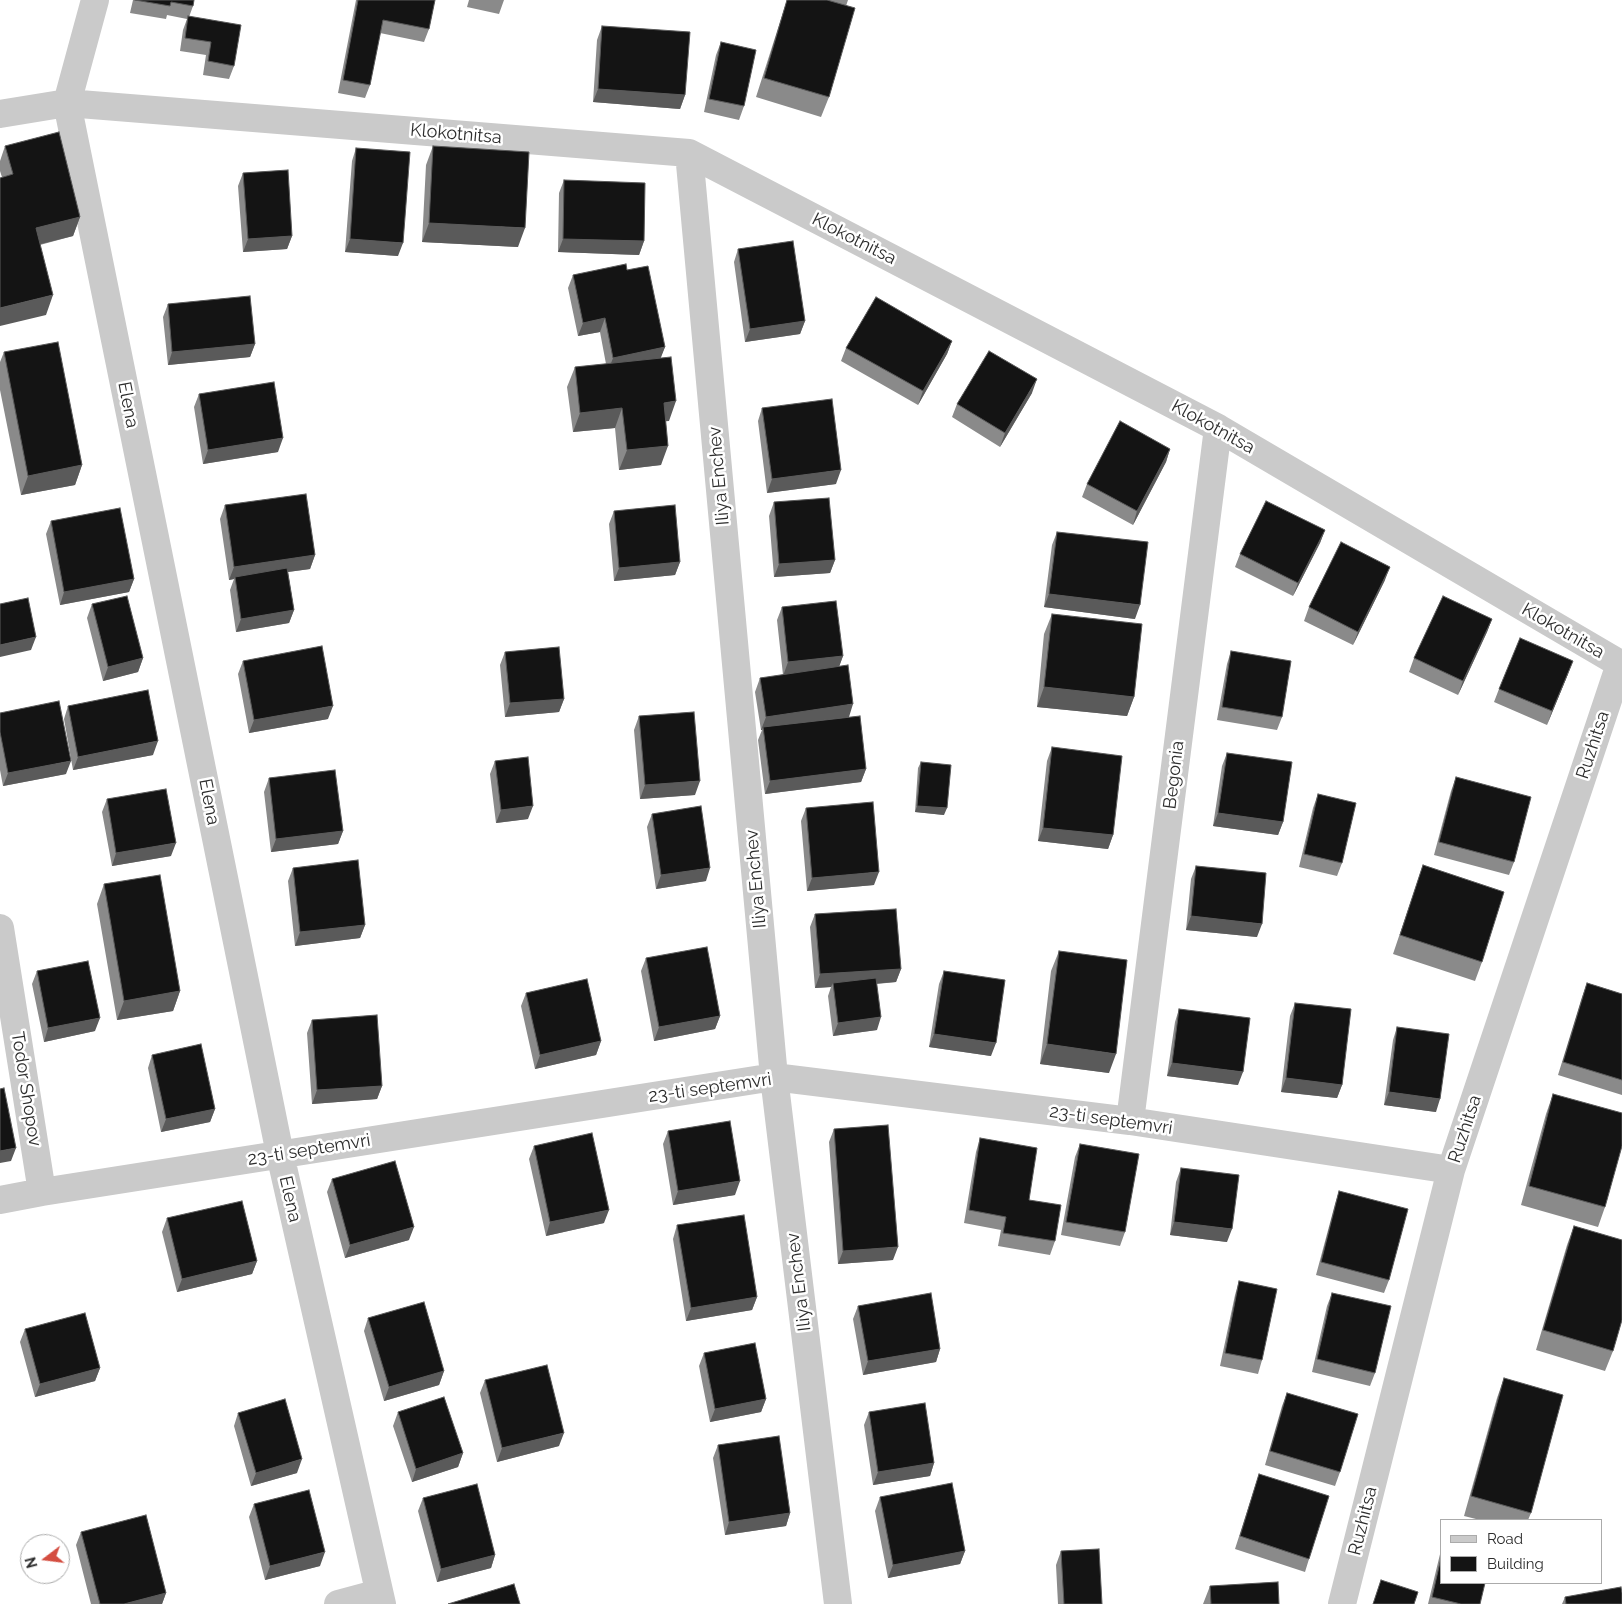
<!DOCTYPE html>
<style>
body{margin:0}
#map{position:relative;width:1622px;height:1604px;overflow:hidden;background:#fff;font-family:Raleway,sans-serif}
canvas{display:block}
.legend{position:absolute;left:1440px;top:1519px;width:162px;height:65px;box-sizing:border-box;background:#fff;border:1px solid #ababab;margin:0;padding:6px 9px;list-style:none;font-size:15px;color:#2d2d2d}
.legend li{display:flex;align-items:center;gap:10px;height:25px}
.legend b{width:25px;border:1px solid #ababab}
.north{position:absolute;left:20px;top:1534px;width:50px;height:50px;box-sizing:border-box;background:#fff;border:1px solid #ababab;border-radius:50%;rotate:255deg;font-size:14px;font-weight:700;line-height:20px;text-align:center;color:#2d2d2d}
.north::after{content:'';display:block;margin:auto;width:18px;height:22px;background:#d44d40;clip-path:polygon(50% 0,100% 100%,50% 72%,0 100%)}
</style>
<div id="map">
<canvas width="1622" height="1604"></canvas>
<ul class="legend">
<li><b style="height:6px;background:#cacaca"></b>Road</li>
<li><b style="height:14px;background:#141414"></b>Building</li>
</ul>
<div class="north">N</div>
</div>
<script>
const c = document.querySelector('canvas').getContext('2d');
c.lineJoin = 'round';
const poly = rows => new Path2D(rows.map(r => 'M' + r).join(''));
function trace(path, color, width, dash) { c.strokeStyle = color; c.lineWidth = width; c.lineCap = dash ? 'butt' : 'round'; c.setLineDash(dash || []); c.stroke(path); }
function fillPath(path, color) { c.fillStyle = color; c.fill(path, 'evenodd'); }
function drawText(font, color, halo, rows, align = 'center') {
  c.font = font + ' Raleway,sans-serif'; c.lineWidth = 5; c.setLineDash([]); c.textBaseline = 'middle'; c.strokeStyle = halo; c.fillStyle = color; for (const [text, x, y, turn = 0] of rows) {
    c.save(); c.translate(x, y); c.rotate((+turn || 0) * Math.PI / 180); c.textAlign = isNaN(turn) ? turn : align; if (halo) c.strokeText(text, 0, 0); c.fillText(text, 0, 0); c.restore();
  }
}
const minor = poly([
 [95,0,67,103,280,1154,382,1604],
 [0,114,67,103,689,153,1218,428,1622,665],
 [689,153,774,1077,838,1604],
 [0,928,42,1192],
 [1130,1121,1218,428],
 [0,1200,42,1192,774,1077,1130,1121,1451,1170],
 [338,1604,379,1593],
 [1342,1604,1451,1170,1620,664]
]);
const wall = poly([
 [133,0,194,0,193,6,189,17,234,66,229,79,203,75,206,55,180,51,183,30,187,19,167,15,166,19,130,13],
 [356,0,435,0,429,29,424,42,380,33,370,85,365,98,338,93],
 [469,0,504,0,499,14,467,7],
 [787,0,848,0,846,6,829,97,821,117,756,97],
 [602,26,685,95,680,109,593,102,597,40],
 [721,42,744,106,739,120,704,112,716,55],
 [5,146,80,217,73,236,40,245,46,315,0,171,0,161],
 [433,146,518,247,422,242,426,165],
 [356,148,398,256,345,252,352,161],
 [243,173,292,236,287,249,243,252,238,186],
 [564,180,644,241,639,255,558,252,559,193],
 [738,249,805,321,800,334,745,342,734,262],
 [627,270,665,347,660,358,669,421,666,421,661,465,619,470,615,428,573,432,567,387,575,367,606,364,600,332,578,336,568,288,573,275],
 [168,304,255,344,250,357,168,365,163,317],
 [952,341,947,354,918,405,841,361,846,348],
 [4,352,82,465,75,485,21,495,0,390,0,362],
 [1032,393,1000,447,952,417,957,404],
 [199,394,278,452,203,464,194,407],
 [762,408,836,484,767,493,758,421],
 [1170,449,1166,462,1133,525,1082,497,1087,484],
 [774,502,835,560,830,573,774,577,769,516],
 [225,505,315,555,310,569,288,572,294,610,289,623,236,632,230,590,234,579,229,580,220,519],
 [614,511,680,562,675,575,614,581,609,524],
 [51,521,134,579,129,592,60,605,46,534],
 [1325,530,1320,543,1293,596,1235,567,1240,554],
 [1057,532,1135,619,1044,607,1052,545],
 [1385,580,1353,645,1304,621,1309,607],
 [92,604,143,658,138,672,103,681,87,618],
 [782,607,843,656,839,666,849,717,866,769,861,782,765,794,758,740,762,730,761,730,755,692,760,678,783,675,777,620],
 [1052,614,1134,697,1127,716,1037,707,1044,634],
 [1492,619,1487,632,1458,695,1409,672,1414,658],
 [1231,651,1282,717,1277,730,1217,720,1227,664],
 [505,652,564,699,559,712,505,717,500,665],
 [243,661,328,719,249,733,238,674],
 [1568,674,1547,725,1494,702,1499,689],
 [68,706,153,755,73,770,64,719],
 [0,713,66,774,3,786,0,770],
 [639,716,695,795,640,799,634,730],
 [1052,747,1113,835,1108,849,1038,841,1047,761],
 [1227,753,1283,822,1278,835,1213,826,1222,766],
 [495,761,528,819,496,823,490,774],
 [921,762,944,815,915,812,918,768],
 [1456,777,1514,862,1509,875,1434,855,1451,791],
 [269,778,343,831,338,844,271,852,264,792],
 [1318,794,1342,863,1337,876,1299,867,1313,808],
 [107,799,171,856,112,866,102,812],
 [806,808,874,885,807,891,801,821],
 [652,814,706,881,656,889,647,827],
 [1423,865,1482,962,1475,981,1393,954],
 [1196,866,1257,937,1186,930,1191,879],
 [293,868,365,925,360,938,295,946,288,881],
 [104,884,180,991,173,1011,117,1020,97,904],
 [815,914,901,969,896,982,877,984,877,1030,833,1036,828,996,831,987,815,988,810,927],
 [1059,951,1109,1073,1040,1064,1051,971],
 [646,958,720,1016,715,1029,654,1041,641,971],
 [37,971,95,1031,44,1042,32,984],
 [944,971,991,1056,929,1047,939,984],
 [1587,983,1622,994,1622,1095,1558,1075,1582,997],
 [526,993,601,1041,596,1055,535,1069,521,1006],
 [1295,1003,1342,1085,1337,1098,1281,1092,1290,1016],
 [1179,1009,1238,1085,1167,1076,1175,1022],
 [312,1020,382,1086,377,1099,312,1104,307,1033],
 [1397,1027,1436,1112,1384,1105,1393,1040],
 [152,1055,215,1109,210,1122,161,1132,148,1068],
 [1553,1094,1605,1207,1598,1227,1521,1205,1546,1114],
 [834,1129,893,1260,838,1264,829,1142],
 [668,1131,735,1195,673,1205,663,1144],
 [980,1138,1029,1200,1055,1241,1050,1255,998,1246,1001,1230,964,1223,976,1152],
 [1080,1144,1125,1232,1120,1246,1061,1235,1075,1157],
 [534,1146,604,1223,546,1236,529,1159],
 [1181,1168,1227,1242,1170,1235,1176,1182],
 [332,1179,409,1240,345,1258,327,1192],
 [1339,1191,1389,1280,1384,1293,1316,1275,1335,1204],
 [167,1218,257,1261,252,1274,177,1292,162,1232],
 [677,1225,757,1297,752,1310,686,1321,673,1239],
 [1574,1226,1613,1351,1605,1371,1536,1350,1567,1245],
 [1239,1281,1262,1360,1258,1374,1220,1366,1235,1295],
 [1332,1293,1375,1373,1370,1386,1312,1372,1327,1306],
 [858,1306,940,1349,936,1362,863,1375,853,1319],
 [368,1318,444,1371,439,1385,384,1401,364,1331],
 [25,1329,100,1368,95,1381,35,1397,20,1342],
 [704,1353,766,1399,761,1412,710,1422,699,1366],
 [1504,1378,1531,1513,1528,1520,1480,1520,1464,1516,1497,1398],
 [485,1380,559,1446,497,1462,480,1393],
 [1287,1393,1340,1472,1335,1486,1265,1465,1282,1406],
 [398,1412,463,1453,458,1467,412,1482,393,1426],
 [869,1412,934,1463,930,1476,873,1485,864,1425],
 [238,1413,297,1473,251,1486,234,1426],
 [718,1445,790,1513,786,1526,725,1535,713,1458],
 [1259,1474,1309,1559,1305,1572,1235,1549],
 [880,1497,965,1551,960,1564,888,1578,875,1511],
 [423,1498,495,1555,491,1568,437,1582,418,1511],
 [254,1504,320,1566,265,1580,249,1517],
 [81,1532,166,1593,162,1604,91,1604,76,1545],
 [1441,1550,1441,1583,1480,1604,1428,1604],
 [1061,1551,1102,1604,1058,1604,1056,1565],
 [1210,1586,1279,1604,1203,1604],
 [1565,1597,1622,1604,1562,1604]
]);
const shadedWall = poly([
 [598,89,685,95,680,109,593,102],
 [80,217,73,236,29,247,36,228],
 [429,223,525,228,518,247,422,242],
 [292,236,287,249,243,252,248,239],
 [350,239,403,243,398,256,345,252],
 [563,239,644,241,639,255,558,252],
 [53,295,46,315,0,326,0,308],
 [605,318,600,332,578,336,583,323],
 [805,321,800,334,745,342,750,329],
 [952,341,947,354,918,405,923,391],
 [255,344,250,357,168,365,172,352],
 [665,347,660,360,608,371,613,358],
 [1037,379,1032,393,1000,447,1005,433],
 [676,401,669,421,656,422,664,403],
 [622,408,615,428,573,432,580,413],
 [283,438,278,452,203,464,208,450],
 [668,446,661,465,619,470,627,450],
 [1170,449,1166,462,1133,525,1137,511],
 [82,465,75,485,21,495,28,476],
 [841,470,836,484,767,493,772,479],
 [1325,530,1320,543,1293,596,1298,583],
 [315,555,310,569,235,579,235,577,234,579,229,580,234,567],
 [835,560,830,573,774,577,779,564],
 [680,562,675,575,614,581,619,568],
 [1390,567,1385,580,1353,645,1358,632],
 [134,579,129,592,60,605,64,592],
 [1049,594,1140,605,1135,619,1044,607],
 [294,610,289,623,236,632,241,619],
 [1492,619,1487,632,1458,695,1463,681],
 [36,637,31,650,0,657,0,645],
 [843,656,838,670,783,676,788,662],
 [143,658,138,672,103,681,108,667],
 [1573,661,1568,674,1547,725,1552,711],
 [1044,687,1134,697,1127,716,1037,707],
 [564,699,559,712,505,717,510,703],
 [853,704,849,717,763,727,762,730,761,730,766,717],
 [333,706,328,719,249,733,254,720],
 [158,741,153,755,73,770,78,757],
 [71,761,66,774,3,786,8,773],
 [866,769,861,782,765,794,770,781],
 [700,781,695,795,640,799,645,785],
 [533,806,528,819,496,823,501,810],
 [917,806,947,808,944,815,915,812],
 [1218,813,1283,822,1278,835,1213,826],
 [1043,828,1113,835,1108,849,1038,841],
 [343,831,338,844,271,852,276,839],
 [176,843,171,856,112,866,116,853],
 [710,868,706,881,656,889,661,875],
 [879,872,874,885,807,891,812,878],
 [1191,916,1262,924,1257,937,1186,930],
 [365,925,360,938,295,946,300,932],
 [901,969,896,982,833,987,833,983,831,987,815,988,820,974],
 [180,991,173,1011,117,1020,124,1001],
 [720,1016,715,1029,654,1041,659,1027],
 [881,1017,877,1030,833,1036,838,1023],
 [100,1018,95,1031,44,1042,48,1028],
 [934,1034,996,1043,991,1056,929,1047],
 [601,1041,596,1055,535,1069,540,1055],
 [1047,1044,1116,1054,1109,1073,1040,1064],
 [1172,1063,1243,1072,1238,1085,1167,1076],
 [1286,1078,1342,1085,1337,1098,1281,1092],
 [382,1086,377,1099,312,1104,317,1090],
 [1389,1092,1440,1099,1436,1112,1384,1105],
 [215,1109,210,1122,161,1132,166,1119],
 [16,1148,11,1161,0,1163,0,1151],
 [740,1181,735,1195,673,1205,678,1191],
 [609,1210,604,1223,546,1236,550,1222],
 [1174,1222,1232,1229,1227,1242,1170,1235],
 [414,1227,409,1240,345,1258,350,1245],
 [898,1247,893,1260,838,1264,843,1251],
 [257,1261,252,1274,177,1292,182,1279],
 [757,1297,752,1310,686,1321,691,1308],
 [940,1349,936,1362,863,1375,868,1361],
 [100,1368,95,1381,35,1397,40,1384],
 [444,1371,439,1385,384,1401,389,1387],
 [766,1399,761,1412,710,1422,715,1409],
 [564,1433,559,1446,497,1462,502,1448],
 [463,1453,458,1467,412,1482,416,1469],
 [302,1459,297,1473,251,1486,256,1473],
 [934,1463,930,1476,873,1485,878,1472],
 [790,1513,786,1526,725,1535,729,1522],
 [965,1551,960,1564,888,1578,893,1565],
 [325,1552,320,1566,265,1580,270,1566],
 [495,1555,491,1568,437,1582,441,1569],
 [166,1593,162,1604,124,1604]
]);
const building = poly([
 [135,0,194,0,193,6,171,2,170,6,135,0],
 [358,0,435,0,429,29,383,20,370,85,343,80,358,0],
 [787,0,827,0,855,8,829,97,764,78,787,0],
 [188,16,241,25,234,66,208,61,211,42,185,38,188,16],
 [602,26,690,32,685,95,598,89,602,26],
 [721,42,756,50,744,106,709,99,721,42],
 [59,132,80,217,36,228,53,295,0,308,0,178,13,174,5,146,59,132],
 [433,146,529,152,525,228,429,223,433,146],
 [356,148,410,152,403,243,350,239,356,148],
 [288,170,292,236,248,239,243,173,288,170],
 [564,180,645,183,644,241,563,239,564,180],
 [793,241,805,321,750,329,738,249,793,241],
 [626,264,627,270,648,266,665,347,613,358,605,318,583,323,573,275,626,264],
 [250,296,255,344,172,352,168,304,250,296],
 [876,297,952,341,923,391,846,348,876,297],
 [58,342,82,465,28,476,4,352,58,342],
 [989,351,1037,379,1005,433,957,404,989,351],
 [671,357,676,401,664,403,668,446,627,450,622,408,580,413,575,367,671,357],
 [274,382,283,438,208,450,199,394,274,382],
 [832,399,841,470,772,479,762,408,832,399],
 [1120,421,1170,449,1137,511,1087,484,1120,421],
 [306,494,315,555,234,567,225,505,306,494],
 [829,498,835,560,779,564,774,502,829,498],
 [1266,501,1325,530,1298,583,1240,554,1266,501],
 [675,505,680,562,619,568,614,511,675,505],
 [120,508,134,579,64,592,51,521,120,508],
 [1057,532,1148,542,1140,605,1049,594,1057,532],
 [1341,542,1390,567,1358,632,1309,607,1341,542],
 [287,568,294,610,241,619,235,577,287,568],
 [127,596,143,658,108,667,92,604,127,596],
 [1443,596,1492,619,1463,681,1414,658,1443,596],
 [28,598,36,637,0,645,0,604,28,598],
 [836,601,843,656,788,662,782,607,836,601],
 [1052,614,1142,624,1134,697,1044,687,1052,614],
 [1520,638,1573,661,1552,711,1499,689,1520,638],
 [322,646,333,706,254,720,243,661,322,646],
 [559,647,564,699,510,703,505,652,559,647],
 [1231,651,1291,661,1282,717,1222,707,1231,651],
 [848,665,853,704,766,717,760,678,848,665],
 [148,690,158,741,78,757,68,706,148,690],
 [59,701,71,761,8,773,0,732,0,713,59,701],
 [694,712,700,781,645,785,639,716,694,712],
 [860,716,866,769,770,781,763,727,860,716],
 [1052,747,1122,756,1113,835,1043,828,1052,747],
 [1227,753,1292,762,1283,822,1218,813,1227,753],
 [528,757,533,806,501,810,495,761,528,757],
 [921,762,951,765,947,808,917,806,921,762],
 [335,770,343,831,276,839,269,778,335,770],
 [1456,777,1531,797,1514,862,1439,842,1456,777],
 [166,789,176,843,116,853,107,799,166,789],
 [1318,794,1356,803,1342,863,1304,854,1318,794],
 [873,802,879,872,812,878,806,808,873,802],
 [701,806,710,868,661,875,652,814,701,806],
 [358,860,365,925,300,932,293,868,358,860],
 [1423,865,1504,892,1482,962,1400,935,1423,865],
 [1196,866,1266,873,1262,924,1191,916,1196,866],
 [160,875,180,991,124,1001,104,884,160,875],
 [896,909,901,969,820,974,815,914,896,909],
 [707,947,720,1016,659,1027,646,958,707,947],
 [1059,951,1127,960,1116,1054,1047,1044,1059,951],
 [88,961,100,1018,48,1028,37,971,88,961],
 [944,971,1005,980,996,1043,934,1034,944,971],
 [876,978,881,1017,838,1023,833,983,876,978],
 [587,979,601,1041,540,1055,526,993,587,979],
 [1587,983,1622,994,1622,1080,1563,1062,1587,983],
 [1295,1003,1351,1009,1342,1085,1286,1078,1295,1003],
 [1179,1009,1250,1018,1243,1072,1172,1063,1179,1009],
 [377,1015,382,1086,317,1090,312,1020,377,1015],
 [1397,1027,1449,1034,1440,1099,1389,1092,1397,1027],
 [201,1044,215,1109,166,1119,152,1055,201,1044],
 [4,1088,16,1148,0,1151,0,1089,4,1088],
 [1553,1094,1622,1113,1622,1146,1605,1207,1529,1186,1553,1094],
 [730,1121,740,1181,678,1191,668,1131,730,1121],
 [888,1125,898,1247,843,1251,834,1129,888,1125],
 [592,1133,609,1210,550,1222,534,1146,592,1133],
 [980,1138,1037,1148,1029,1200,1061,1205,1055,1241,1003,1233,1006,1217,969,1210,980,1138],
 [1080,1144,1139,1154,1125,1232,1066,1222,1080,1144],
 [395,1161,414,1227,350,1245,332,1179,395,1161],
 [1181,1168,1239,1175,1232,1229,1174,1222,1181,1168],
 [1339,1191,1408,1209,1389,1280,1321,1262,1339,1191],
 [242,1201,257,1261,182,1279,167,1218,242,1201],
 [744,1215,757,1297,691,1308,677,1225,744,1215],
 [1574,1226,1622,1240,1622,1320,1613,1351,1543,1330,1574,1226],
 [1239,1281,1277,1289,1262,1360,1225,1353,1239,1281],
 [931,1293,940,1349,868,1361,858,1306,931,1293],
 [1332,1293,1391,1306,1375,1373,1317,1359,1332,1293],
 [424,1302,444,1371,389,1387,368,1318,424,1302],
 [85,1313,100,1368,40,1384,25,1329,85,1313],
 [755,1343,766,1399,715,1409,704,1353,755,1343],
 [547,1365,564,1433,502,1448,485,1380,547,1365],
 [1504,1378,1563,1395,1531,1513,1471,1496,1504,1378],
 [1287,1393,1358,1414,1340,1472,1270,1451,1287,1393],
 [444,1397,463,1453,416,1469,398,1412,444,1397],
 [285,1399,302,1459,256,1473,238,1413,285,1399],
 [925,1403,934,1463,878,1472,869,1412,925,1403],
 [779,1436,790,1513,729,1522,718,1445,779,1436],
 [1259,1474,1329,1496,1309,1559,1240,1536,1259,1474],
 [952,1483,965,1551,893,1565,880,1497,952,1483],
 [477,1484,495,1555,441,1569,423,1498,477,1484],
 [309,1490,325,1552,270,1566,254,1504,309,1490],
 [146,1515,166,1593,124,1604,100,1604,81,1532,146,1515],
 [1099,1549,1102,1604,1064,1604,1061,1551,1099,1549],
 [1441,1558,1441,1583,1485,1583,1480,1604,1461,1604,1432,1597,1441,1558],
 [1381,1580,1418,1592,1414,1604,1373,1604,1381,1580],
 [1278,1582,1279,1604,1211,1604,1210,1586,1278,1582],
 [514,1584,520,1604,448,1604,514,1584],
 [1621,1587,1622,1593,1622,1604,1566,1604,1565,1597,1621,1587]
]);
const streetNames = [
 ["Klokotnitsa",456,134,5],
 ["Klokotnitsa",854,239,27],
 ["Elena",128,405,79],
 ["Klokotnitsa",1213,427,29],
 ["Iliya Enchev",719,476,-95],
 ["Klokotnitsa",1563,631,30],
 ["Ruzhitsa",1593,745,-72],
 ["Begonia",1174,775,-83],
 ["Elena",209,802,79],
 ["Iliya Enchev",756,879,-95],
 ["23-ti septemvri",710,1088,-8],
 ["Todor Shopov",26,1089,81],
 ["23-ti septemvri",1111,1120,8],
 ["Ruzhitsa",1465,1129,-72],
 ["23-ti septemvri",309,1150,-9],
 ["Elena",290,1199,77],
 ["Iliya Enchev",799,1282,-97],
 ["Ruzhitsa",1363,1521,-76]
];
trace(minor, '#cacaca', 28);
fillPath(wall, '#8a8a8a');
fillPath(shadedWall, '#5a5a5a');
fillPath(building, '#141414');
trace(building, '#5a5a5a', 1);
drawText('18px', '#2d2d2d', '#fff', streetNames);
</script>
